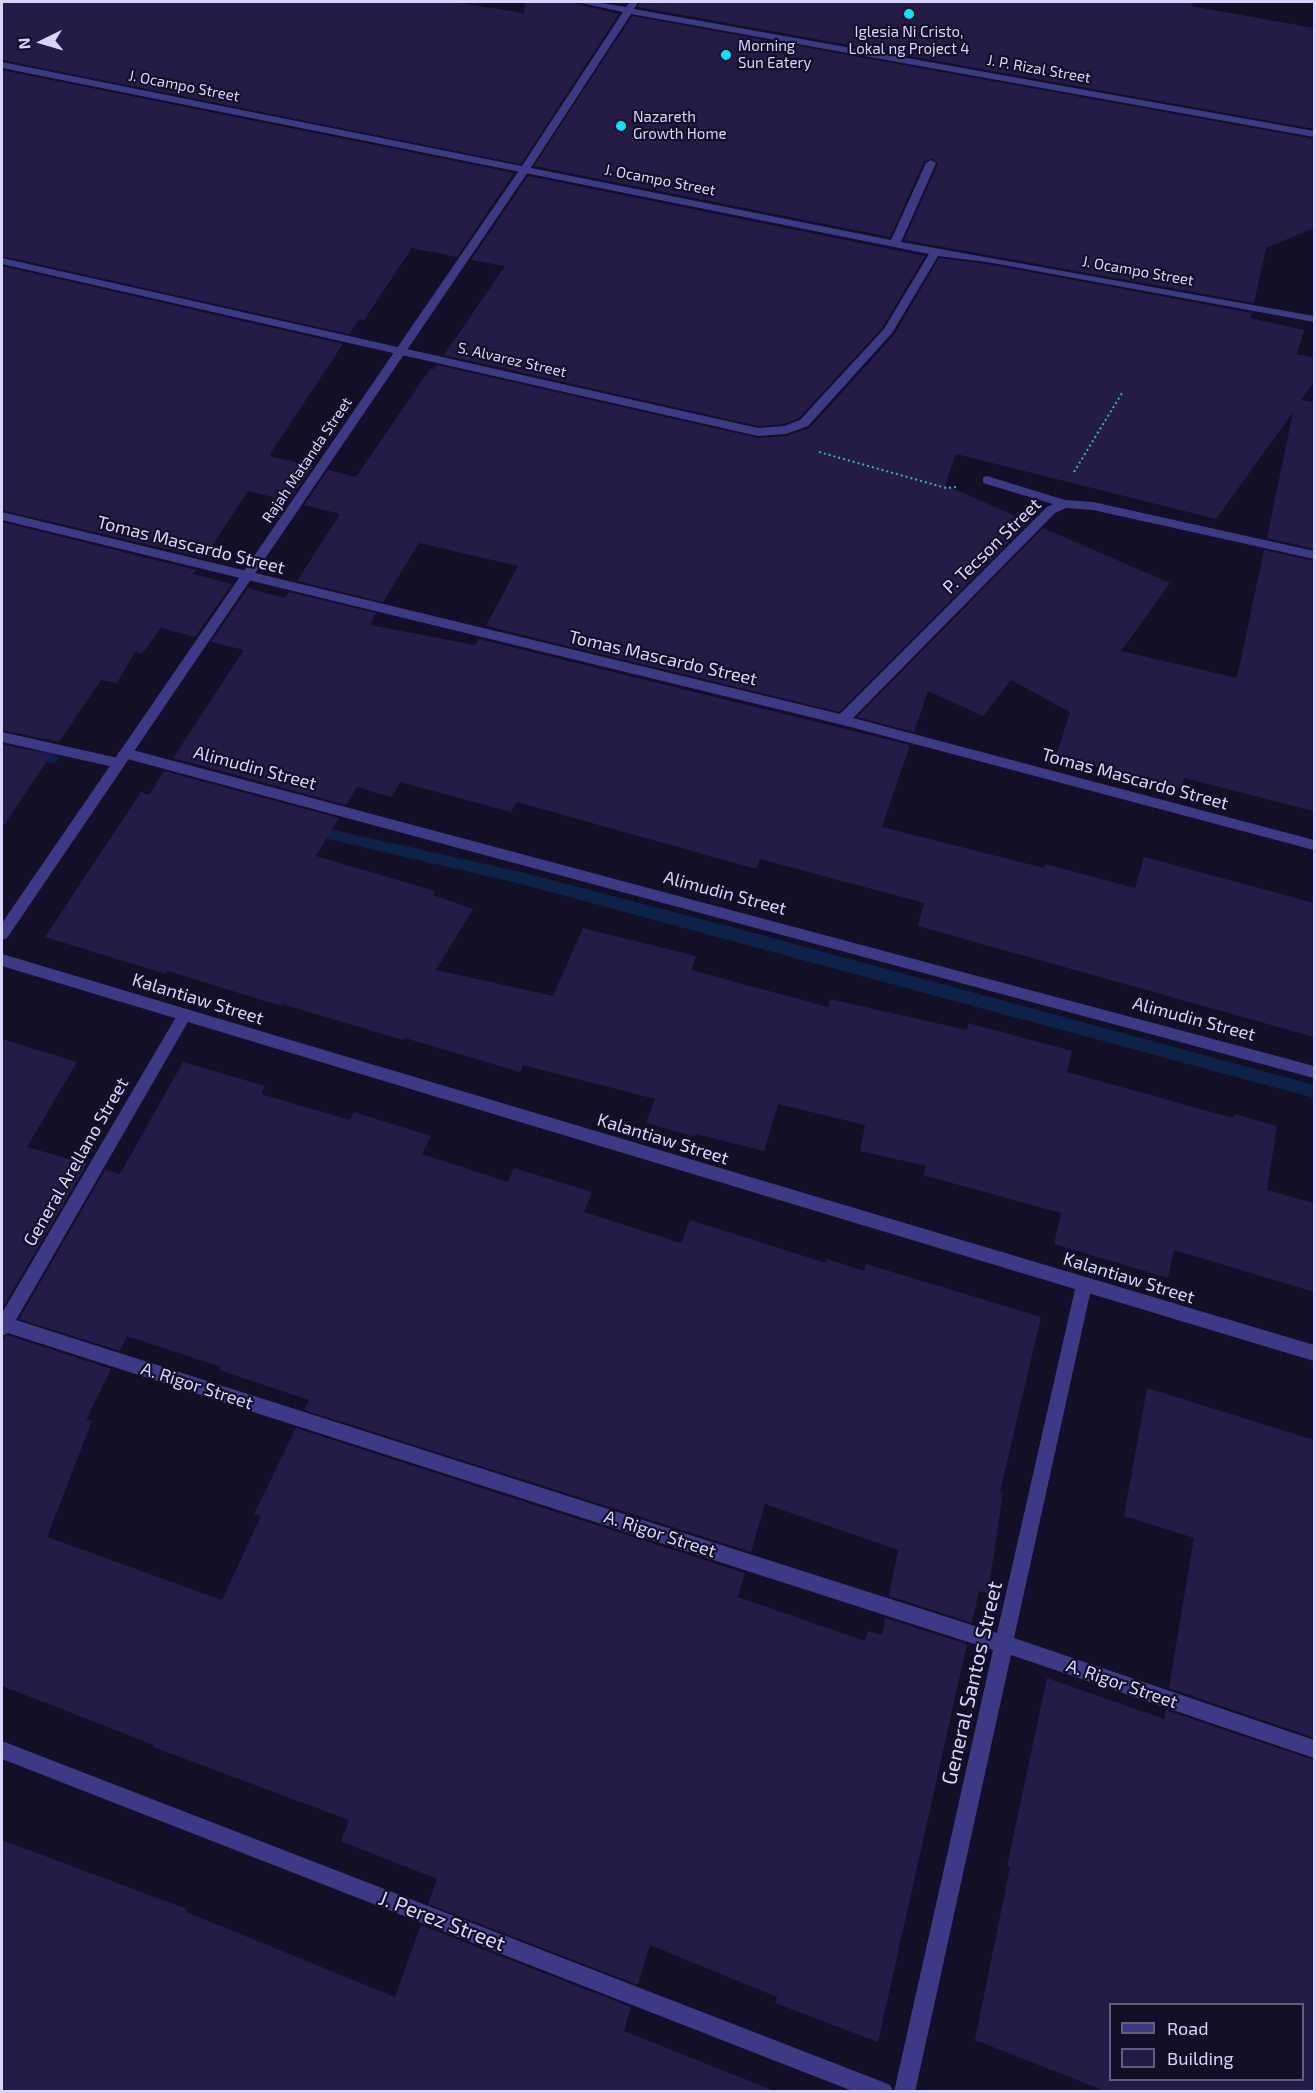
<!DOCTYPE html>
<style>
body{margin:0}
#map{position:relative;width:1316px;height:2093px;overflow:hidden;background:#130f26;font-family:"Exo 2",sans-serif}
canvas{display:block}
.frame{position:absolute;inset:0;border:3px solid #d9d4ff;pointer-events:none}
.legend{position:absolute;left:1109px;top:2003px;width:195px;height:78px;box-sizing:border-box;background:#130f26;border:2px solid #625e7d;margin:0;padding:8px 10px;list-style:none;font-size:18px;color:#d9d4ff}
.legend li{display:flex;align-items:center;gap:12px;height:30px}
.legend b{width:30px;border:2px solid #625e7d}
.north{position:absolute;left:12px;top:12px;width:60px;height:60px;-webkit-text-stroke:4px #130f26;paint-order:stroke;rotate:265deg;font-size:16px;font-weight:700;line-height:24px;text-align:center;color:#d9d4ff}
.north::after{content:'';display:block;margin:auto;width:21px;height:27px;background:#d9d4ff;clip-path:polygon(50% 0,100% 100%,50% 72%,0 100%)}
</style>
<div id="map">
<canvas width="1316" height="2093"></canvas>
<div class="frame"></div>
<ul class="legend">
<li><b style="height:8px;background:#3d3a85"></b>Road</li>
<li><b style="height:16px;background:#241b47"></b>Building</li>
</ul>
<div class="north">N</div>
</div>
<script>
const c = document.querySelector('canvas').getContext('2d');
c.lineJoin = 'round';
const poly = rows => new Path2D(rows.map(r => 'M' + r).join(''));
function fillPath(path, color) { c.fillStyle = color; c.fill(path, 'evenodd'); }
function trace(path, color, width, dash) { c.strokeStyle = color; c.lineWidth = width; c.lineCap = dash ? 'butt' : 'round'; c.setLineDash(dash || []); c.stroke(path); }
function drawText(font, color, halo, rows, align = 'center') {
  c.font = font + ' "Exo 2",sans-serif'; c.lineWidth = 4.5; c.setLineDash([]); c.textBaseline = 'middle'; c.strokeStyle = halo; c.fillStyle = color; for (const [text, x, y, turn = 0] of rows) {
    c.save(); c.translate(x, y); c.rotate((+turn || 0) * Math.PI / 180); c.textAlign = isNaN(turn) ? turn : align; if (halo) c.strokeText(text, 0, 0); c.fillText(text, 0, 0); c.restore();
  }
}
const stream = poly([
 [2,746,53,753,60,758,53,763,2,756,2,746],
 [311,825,517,871,754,933,1314,1085,1314,1098,517,883,306,834,304,830,306,826,311,825]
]);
const building = poly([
 [2,2,453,2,524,13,525,2,575,2,577,4,619,14,521,164,2,60],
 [640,2,1193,2,1191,6,1314,28,1314,129,638,7],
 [632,16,1314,139,1314,228,1266,248,1254,303,904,240,938,164,932,158,924,162,890,237,534,166],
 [2,70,514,173,457,257,412,248,364,320,359,319,349,334,2,256],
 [528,176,925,256,882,328,799,418,784,424,758,426,444,355,505,266,471,260],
 [939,258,987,264,1252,313,1250,318,1304,330,1297,354,1314,358,1314,382,1301,400,1314,402,1314,549,1267,538,1293,412,1216,519,956,454,945,485,1029,522,839,712,486,626,518,566,419,543,383,602,297,581,340,514,304,505,328,470,356,477,430,369,434,369,437,365,758,438,786,436,810,428,894,335],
 [2,266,343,344,270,454,270,456,313,466,289,501,248,491,204,558,2,510],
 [2,522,196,570,193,574,232,584,195,637,161,628,142,654,135,652,117,683,101,680,59,742,2,730],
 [1043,528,1170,583,1121,651,1237,678,1264,550,1314,561,1314,811,1184,778,1181,789,1056,756,1070,712,1011,680,983,716,928,691,914,732,857,717],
 [248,588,285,598,289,592,376,613,370,625,475,645,479,639,910,745,882,827,1044,868,1045,864,1135,888,1144,857,1314,903,1314,1037,918,926,924,903,760,859,756,869,517,802,511,812,400,782,392,797,357,787,346,805,173,758,244,650,211,642],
 [2,744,51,755,2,828],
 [164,771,339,818,316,856,435,891,433,895,473,909,436,970,553,996,583,928,696,956,691,970,828,1007,830,999,967,1030,968,1023,1072,1051,1067,1072,1233,1118,1234,1114,1277,1126,1267,1190,1314,1203,1314,1292,1174,1250,1168,1278,1054,1244,1061,1213,923,1175,926,1166,860,1151,865,1125,778,1104,764,1151,696,1134,695,1137,646,1123,655,1099,523,1065,520,1072,405,1038,403,1040,282,1004,281,1006,168,971,166,974,45,937,141,792,149,795],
 [2,1039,77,1062,27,1147,87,1164,2,1309],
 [183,1062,265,1086,261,1094,350,1120,354,1112,431,1136,422,1154,508,1182,514,1168,592,1192,584,1212,681,1243,690,1220,826,1263,827,1259,864,1271,866,1264,1041,1317,1000,1492,1003,1493,988,1593,979,1591,972,1623,889,1596,898,1550,765,1504,751,1552,304,1410,309,1400,219,1370,221,1367,127,1336,120,1351,19,1319,105,1170,120,1174],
 [8,1335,111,1369,86,1420,92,1421,47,1537,222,1600,261,1516,254,1514,296,1428,745,1573,738,1597,865,1641,868,1631,882,1635,885,1618,967,1644,878,2042,775,2003,777,1997,650,1945,638,1985,428,1904,437,1879,341,1841,349,1820,153,1747,154,1745,2,1686,2,1338],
 [1147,1388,1314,1440,1314,1738,1169,1688,1194,1538,1124,1516],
 [1047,1678,1164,1719,1166,1710,1314,1760,1314,2091,1105,2091,975,2040,1010,1867,1007,1866],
 [1110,2004,1302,2004,1302,2079,1110,2079],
 [2,1840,187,1909,186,1912,395,1997,421,1925,631,2007,624,2031,770,2089,769,2091,2,2091]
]);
const path = poly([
 [819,452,946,488,957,487],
 [1074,472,1122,393]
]);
const minor = poly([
 [2,62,891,240,926,163,931,160,936,163,901,242,1314,316,1314,322,987,262,938,256,892,333,808,426,786,434,758,436,2,264,2,258,758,428,784,426,800,420,884,329,929,254,2,68,2,62],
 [987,476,1065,500,1093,502,1314,551,1314,559,1093,510,1066,508,1055,513,853,718,1314,840,1314,850,843,725,2,520,2,512,840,714,1047,507,1053,504,983,483,983,477,987,476],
 [2,732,118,758,125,763,118,768,2,742,2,732],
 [125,748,1314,1066,1314,1078,120,757,118,753,125,748],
 [184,1010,189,1012,191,1016,189,1020,16,1320,997,1633,1076,1285,1078,1280,1084,1277,1090,1280,1092,1285,1014,1638,1314,1740,1314,1758,1011,1655,915,2092,894,2092,993,1650,8,1333,2,1336,2,1313,179,1012,184,1010],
 [2,1741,883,2082,890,2085,893,2092,855,2092,2,1759,2,1741]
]);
const tertiary = poly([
 [577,2,594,2,626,7,630,2,638,2,634,9,1314,131,1314,137,631,14,530,169,7,938,2,940,2,923,520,169,623,12,577,2],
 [2,954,1314,1345,1314,1361,2,966,2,954]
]);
const markers = [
 [909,14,6,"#00e5ff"],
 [726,55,6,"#00e5ff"],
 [621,126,6,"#00e5ff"]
];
const farPoinames = [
 ["Iglesia Ni Cristo,",909,32,"center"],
 ["Lokal ng Project 4",909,49,"center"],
 ["Morning",738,46],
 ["Sun Eatery",738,63],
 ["Nazareth",633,117],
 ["Growth Home",633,134]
];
const farStreetnames = [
 ["J. P. Rizal Street",1039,69,10],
 ["J. Ocampo Street",184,86,11],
 ["J. Ocampo Street",660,180,11],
 ["J. Ocampo Street",1138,271,10],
 ["S. Alvarez Street",512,360,13],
 ["Rajah Matanda Street",307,460,-56]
];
const streetNames = [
 ["Tomas Mascardo Street",191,545,14],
 ["P. Tecson Street",992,546,-44],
 ["Tomas Mascardo Street",663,658,13],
 ["Alimudin Street",255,768,15],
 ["Tomas Mascardo Street",1135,779,15],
 ["Alimudin Street",725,893,15],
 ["Kalantiaw Street",198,999,17],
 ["Alimudin Street",1194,1019,15],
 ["Kalantiaw Street",663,1139,17],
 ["General Arellano Street",76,1162,-60],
 ["Kalantiaw Street",1129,1278,17],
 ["A. Rigor Street",197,1386,18],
 ["A. Rigor Street",660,1534,18],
 ["A. Rigor Street",1122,1684,19]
];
const nearStreetnames = [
 ["General Santos Street",972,1683,-77],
 ["J. Perez Street",442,1921,21]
];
fillPath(stream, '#0c2248');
fillPath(building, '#241b47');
trace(path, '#2fb8b0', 2, [2, 3]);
fillPath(minor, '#3d3a85');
fillPath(tertiary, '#3d3a85');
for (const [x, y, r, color] of markers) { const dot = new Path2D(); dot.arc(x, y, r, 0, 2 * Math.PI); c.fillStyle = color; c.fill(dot); trace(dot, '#130f26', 2); }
drawText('15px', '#d9d4ff', '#130f26', farPoinames, 'left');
drawText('15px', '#d9d4ff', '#130f26', farStreetnames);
drawText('18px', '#d9d4ff', '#130f26', streetNames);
drawText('21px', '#d9d4ff', '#130f26', nearStreetnames);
</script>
